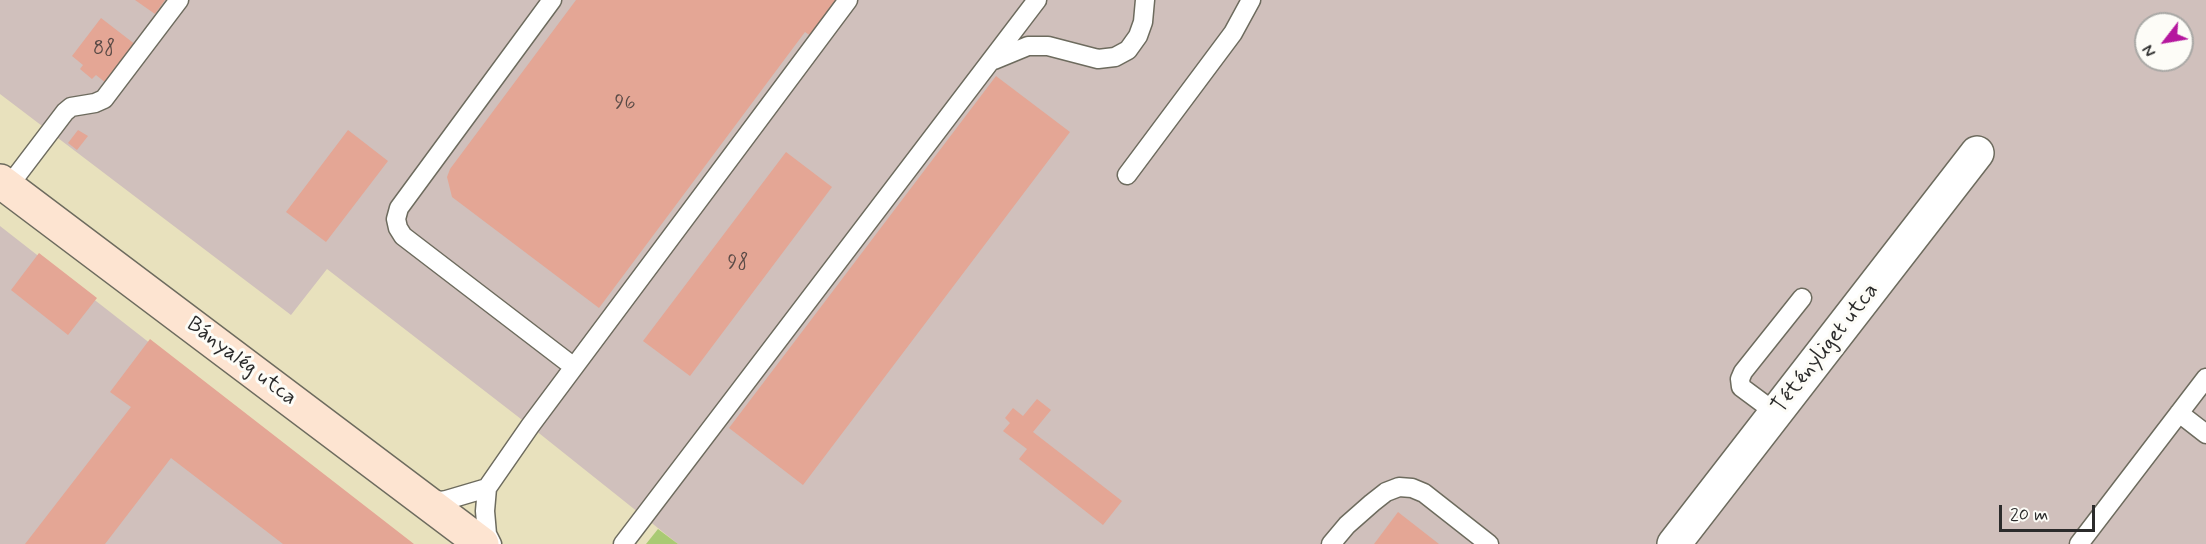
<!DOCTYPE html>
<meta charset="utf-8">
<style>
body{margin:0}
#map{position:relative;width:2206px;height:544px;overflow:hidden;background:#e8e1bd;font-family:Mynerve,sans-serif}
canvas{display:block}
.north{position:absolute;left:2134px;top:12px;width:60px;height:60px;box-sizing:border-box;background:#fdfcf7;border:2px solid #a9a8a5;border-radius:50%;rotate:239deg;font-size:16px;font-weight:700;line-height:24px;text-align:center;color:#2b2b2b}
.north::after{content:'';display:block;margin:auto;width:21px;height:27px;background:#b5179e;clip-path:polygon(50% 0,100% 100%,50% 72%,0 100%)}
.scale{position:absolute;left:1999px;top:505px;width:96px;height:27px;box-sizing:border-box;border:3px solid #2b2b2b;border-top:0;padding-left:8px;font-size:18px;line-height:21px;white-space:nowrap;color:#2b2b2b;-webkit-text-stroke:4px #fdfcf7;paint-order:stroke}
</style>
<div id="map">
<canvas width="2206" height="544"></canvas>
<div class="north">N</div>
<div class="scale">20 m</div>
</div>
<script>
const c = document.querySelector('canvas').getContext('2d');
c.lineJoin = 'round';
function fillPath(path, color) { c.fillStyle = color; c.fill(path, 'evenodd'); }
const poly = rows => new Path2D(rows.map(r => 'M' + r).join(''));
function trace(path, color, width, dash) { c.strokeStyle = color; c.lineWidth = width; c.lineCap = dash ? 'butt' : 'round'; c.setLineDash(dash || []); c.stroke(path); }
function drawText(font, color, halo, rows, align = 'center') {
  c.font = font + ' Mynerve,sans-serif'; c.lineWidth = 6; c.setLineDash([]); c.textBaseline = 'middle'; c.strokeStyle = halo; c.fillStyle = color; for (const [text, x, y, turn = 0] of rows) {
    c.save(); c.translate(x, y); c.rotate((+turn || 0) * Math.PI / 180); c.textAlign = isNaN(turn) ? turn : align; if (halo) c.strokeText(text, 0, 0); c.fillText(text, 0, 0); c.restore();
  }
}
const industrial = poly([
 [0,0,2206,0,2206,544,678,544,530,426,327,269,291,315,0,94],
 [2146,24,2182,24,2182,60,2146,60],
 [0,226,407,544,0,544]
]);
const green = poly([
 [658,529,678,544,646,544]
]);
const building = poly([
 [135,0,165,0,155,14],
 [576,0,843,0,814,38,805,32,599,308,452,197,447,177,450,169],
 [101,18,136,45,106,83,96,75,92,79,80,69,83,65,72,56],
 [996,76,1070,132,803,485,729,428],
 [78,130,88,136,77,150,68,143],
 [348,130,388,161,326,242,286,212],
 [786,152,832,187,690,376,643,341],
 [39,253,97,298,68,335,11,290],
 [150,339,414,544,283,544,171,458,105,544,25,544,131,407,110,392],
 [1037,399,1051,410,1033,432,1122,501,1103,525,1019,459,1027,449,1003,431,1010,423,1005,418,1013,408,1023,416],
 [1398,512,1439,544,1374,544]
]);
const lane = poly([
 [552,0,399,208,396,219,398,228,403,236,574,367],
 [994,60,1028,46,1048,46,1098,59,1115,57,1128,50,1138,36,1143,22,1145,0],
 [1127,175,1233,33,1251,0],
 [8,187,65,112,71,107,95,103,104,99,179,0],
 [1776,413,1741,387,1740,379,1743,372,1802,298],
 [2179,413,2206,434],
 [487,488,485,511,487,534,492,544],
 [427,499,443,501,487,488,530,426,848,0],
 [623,544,1037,0],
 [1331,544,1347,525,1372,503,1386,492,1399,487,1412,488,1424,493,1489,544],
 [2079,544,2206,378]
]);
const street = poly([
 [1674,544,1977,153]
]);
const secondary = poly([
 [0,181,482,544]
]);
const numberNames = [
 ["88",104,50],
 ["96",625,104],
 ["98",738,264]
];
const streetNames = [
 ["Tétényliget utca",1826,349,-52],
 ["Bányalég utca",241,362,37]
];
fillPath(industrial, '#d0c0bc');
fillPath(green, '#a9ca73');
fillPath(building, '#e4a695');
trace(lane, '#6d6b5e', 21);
trace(street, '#6d6b5e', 36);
trace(secondary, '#6d6b5e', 36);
trace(lane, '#fff', 18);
trace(street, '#fff', 33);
trace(secondary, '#fde4d1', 33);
drawText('20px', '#594a46', null, numberNames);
drawText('22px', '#2b2b2b', '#fdfcf7', streetNames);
</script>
